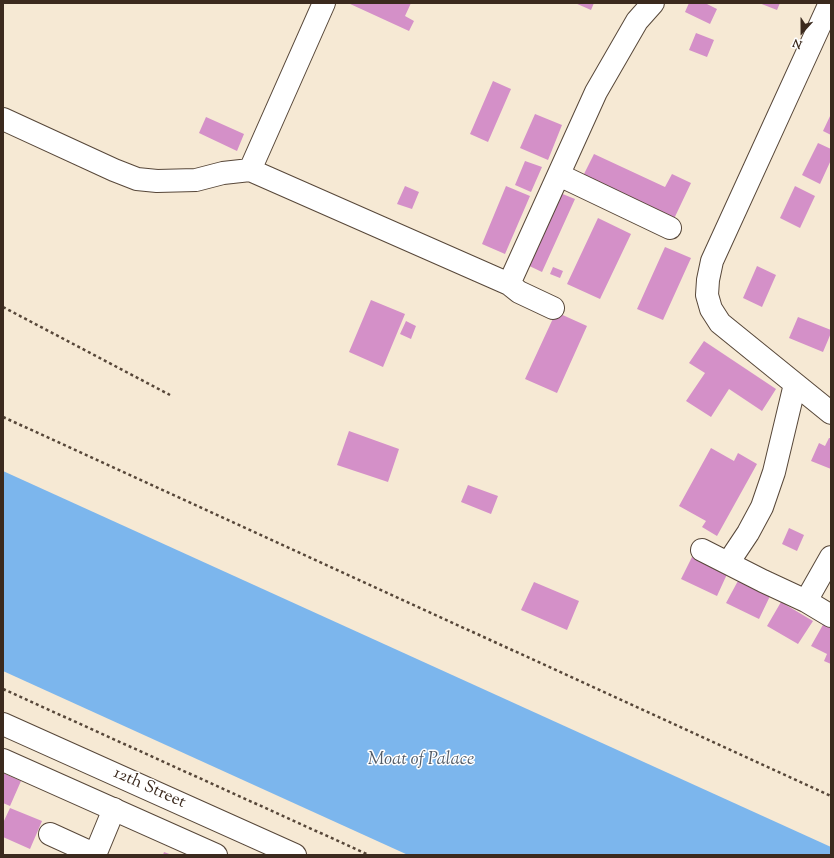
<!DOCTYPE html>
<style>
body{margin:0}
#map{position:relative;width:834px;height:858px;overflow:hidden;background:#f6e9d4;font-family:"Sorts Mill Goudy",serif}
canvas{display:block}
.frame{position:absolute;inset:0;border:4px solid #3b2a1e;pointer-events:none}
.north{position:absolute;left:782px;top:12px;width:40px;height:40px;-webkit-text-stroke:3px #fff;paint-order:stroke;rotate:201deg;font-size:11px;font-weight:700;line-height:16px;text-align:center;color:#3b2a1e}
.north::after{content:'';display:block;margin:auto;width:14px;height:18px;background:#3b2a1e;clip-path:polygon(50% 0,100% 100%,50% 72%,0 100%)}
</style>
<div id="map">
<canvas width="834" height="858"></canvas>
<div class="frame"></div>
<div class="north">N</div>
</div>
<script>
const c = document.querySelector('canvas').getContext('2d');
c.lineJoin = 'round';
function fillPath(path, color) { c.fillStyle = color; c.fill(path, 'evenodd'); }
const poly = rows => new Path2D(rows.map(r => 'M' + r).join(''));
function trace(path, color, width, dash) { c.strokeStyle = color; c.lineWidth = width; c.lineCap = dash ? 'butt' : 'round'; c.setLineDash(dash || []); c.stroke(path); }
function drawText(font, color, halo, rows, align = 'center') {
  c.font = font + ' "Sorts Mill Goudy",serif'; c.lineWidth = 3; c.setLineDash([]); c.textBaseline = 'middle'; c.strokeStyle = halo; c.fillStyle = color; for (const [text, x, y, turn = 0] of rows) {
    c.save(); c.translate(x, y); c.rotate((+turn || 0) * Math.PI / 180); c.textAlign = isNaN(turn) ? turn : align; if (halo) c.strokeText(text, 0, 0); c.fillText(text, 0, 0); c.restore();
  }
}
const water = poly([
 [3,471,831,847,831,855,408,855,3,671]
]);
const building = poly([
 [348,3,411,3,405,16,414,21,409,31],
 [575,3,594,3,591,10],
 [689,3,705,3,717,9,710,24,685,12],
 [759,3,780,3,777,10],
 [696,33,714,40,707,57,689,50],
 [493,81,511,89,488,142,470,134],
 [535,114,562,125,548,160,520,148],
 [831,114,831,135,823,131],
 [206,117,244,134,237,151,199,133],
 [818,143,831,149,831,160,820,184,802,175],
 [594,154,665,187,672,174,691,183,672,223,581,180],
 [525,161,542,167,531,192,515,185],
 [405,186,419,192,412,209,397,204],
 [506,186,530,196,505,254,482,244],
 [795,186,815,196,800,228,780,218],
 [555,191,575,199,542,272,523,263],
 [598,218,631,234,600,299,567,284],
 [665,247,691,258,663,320,637,309],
 [757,266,776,275,762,307,743,298],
 [553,267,563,271,560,278,550,274],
 [371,300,405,314,383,367,349,352],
 [556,312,587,326,557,393,525,379],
 [798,317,831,330,831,333,823,352,789,338],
 [406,321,416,326,411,339,400,334],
 [704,341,776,389,762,411,729,389,711,417,686,401,705,373,689,363],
 [349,431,399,449,388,482,337,465],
 [829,438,831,438,831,469,811,461,819,443,825,446],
 [711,448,734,461,738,453,757,464,717,536,702,527,706,521,679,506],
 [468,485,498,496,491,514,461,502],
 [789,528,804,535,797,551,782,544],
 [693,555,728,572,717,596,681,579],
 [739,579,771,594,759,619,726,603],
 [534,582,579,601,567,630,521,610],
 [781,602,813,621,798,644,767,626],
 [824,623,831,627,831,664,824,661,827,654,811,646],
 [3,773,21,781,10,806,3,803],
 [10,808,42,821,30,849,3,837,3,823],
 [164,852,172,855,163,855]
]);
const path = poly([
 [3,307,170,395],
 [3,417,831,796],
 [3,689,369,855]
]);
const minor = poly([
 [830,3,712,261,708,280,707,295,711,309,720,323,831,413],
 [3,119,114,170,137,179,157,181,196,180,223,173,250,170,509,284,519,292,553,308],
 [250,170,324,3],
 [559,175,670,228],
 [509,284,596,92,637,21,653,3],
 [702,550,763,581,806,601,831,616],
 [728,563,748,533,762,507,774,472,795,384],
 [806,601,831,557],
 [50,834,96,855],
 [95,855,114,809]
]);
const major = poly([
 [3,724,295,855],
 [3,760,216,855]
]);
const streetNames = [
 ["12th Street",149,789,24]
];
const waterNames = [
 ["Moat of Palace",421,761]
];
fillPath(water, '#7cb6ed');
fillPath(building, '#d490c8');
trace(minor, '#574739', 24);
trace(major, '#574739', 24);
trace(path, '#574739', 2.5, [3, 3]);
trace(minor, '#fff', 22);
trace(major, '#fff', 22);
drawText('17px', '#3b2a1e', '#fff', streetNames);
drawText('italic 18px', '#525b66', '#fff', waterNames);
</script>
